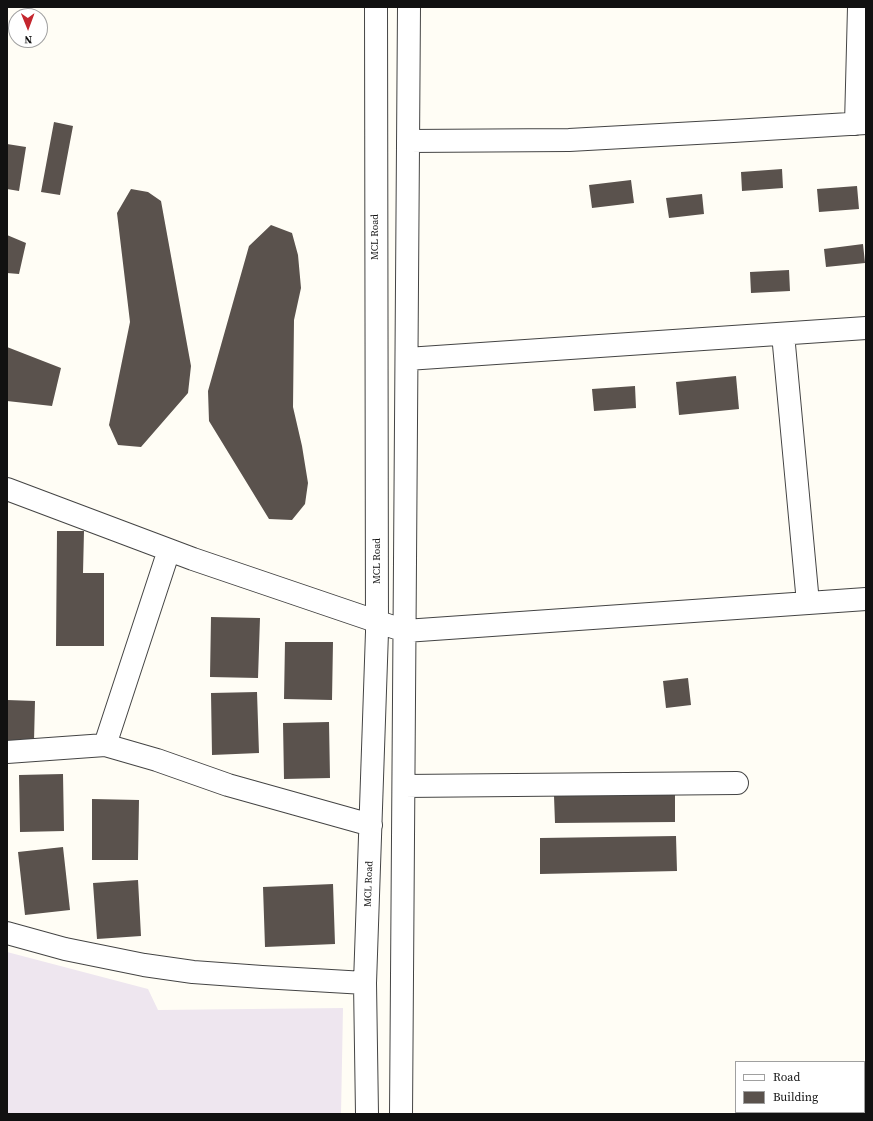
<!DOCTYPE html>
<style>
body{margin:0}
#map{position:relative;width:873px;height:1121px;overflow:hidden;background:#fffdf5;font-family:"Source Serif 4",serif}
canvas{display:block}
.frame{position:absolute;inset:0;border:8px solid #111;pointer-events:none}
.legend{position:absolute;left:735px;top:1061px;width:130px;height:52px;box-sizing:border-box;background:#fff;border:1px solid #a0a0a0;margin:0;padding:5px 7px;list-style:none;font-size:12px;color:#111}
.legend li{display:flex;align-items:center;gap:8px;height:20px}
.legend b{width:20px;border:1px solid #a0a0a0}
.north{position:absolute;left:8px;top:8px;width:40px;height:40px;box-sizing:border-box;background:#fff;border:1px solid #a0a0a0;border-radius:50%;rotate:179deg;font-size:11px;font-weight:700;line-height:16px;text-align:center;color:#111}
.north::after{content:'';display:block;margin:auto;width:14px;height:18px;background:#c4262e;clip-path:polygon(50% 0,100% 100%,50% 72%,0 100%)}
</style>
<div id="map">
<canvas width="873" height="1121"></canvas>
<div class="frame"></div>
<ul class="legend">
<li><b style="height:5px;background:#fff"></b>Road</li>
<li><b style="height:11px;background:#5a524d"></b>Building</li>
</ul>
<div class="north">N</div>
</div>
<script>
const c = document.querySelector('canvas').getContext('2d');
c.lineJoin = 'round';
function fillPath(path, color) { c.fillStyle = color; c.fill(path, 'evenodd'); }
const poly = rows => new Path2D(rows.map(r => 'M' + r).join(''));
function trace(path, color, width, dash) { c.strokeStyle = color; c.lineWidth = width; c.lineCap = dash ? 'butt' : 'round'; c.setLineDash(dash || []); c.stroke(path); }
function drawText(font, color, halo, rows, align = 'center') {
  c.font = font + ' "Source Serif 4",serif'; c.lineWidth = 4; c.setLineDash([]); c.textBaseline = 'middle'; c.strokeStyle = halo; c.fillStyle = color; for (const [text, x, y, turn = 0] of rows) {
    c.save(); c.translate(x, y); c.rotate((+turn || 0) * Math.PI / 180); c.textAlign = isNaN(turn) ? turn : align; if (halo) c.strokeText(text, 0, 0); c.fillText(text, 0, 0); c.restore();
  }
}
const industrial = poly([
 [7,952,148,989,158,1010,343,1008,341,1114,7,1114]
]);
const building = poly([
 [54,122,73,126,60,195,41,192],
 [7,144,26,147,19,191,7,189],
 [782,169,783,188,742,191,741,172],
 [631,180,634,203,592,208,589,185],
 [857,186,859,209,819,212,817,189],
 [131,189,148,192,161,201,191,366,188,393,141,447,118,445,109,425,130,322,117,213],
 [702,194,704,214,669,218,666,198],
 [271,225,292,233,298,255,301,288,294,320,293,407,302,446,308,483,305,504,292,520,269,519,209,421,208,391,249,246],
 [7,235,26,243,19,274,7,273],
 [863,244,865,263,826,267,824,249],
 [789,270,790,291,751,293,750,272],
 [7,347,61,368,52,406,7,401],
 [736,376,739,409,679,415,676,382],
 [635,386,636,408,594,411,592,389],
 [57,531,84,531,83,573,104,573,104,646,56,646],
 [211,617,260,618,258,678,210,677],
 [285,642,333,642,332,700,284,699],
 [688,678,691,705,666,708,663,681],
 [257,692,259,753,212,755,211,693],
 [7,700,35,701,34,741,7,740],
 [329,722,330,778,284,779,283,723],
 [63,774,64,831,20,832,19,775],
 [675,794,675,822,555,823,554,796],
 [92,799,139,800,138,860,92,860],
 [676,836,677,871,540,874,540,838],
 [63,847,70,910,25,915,18,852],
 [138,880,141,936,97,939,93,883],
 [333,884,335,944,265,947,263,887],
 [866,1089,866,1114,835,1114,835,1112,864,1112,864,1090]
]);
const minor = poly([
 [856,124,859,7],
 [408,141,569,140,733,131,866,123],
 [783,334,808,603],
 [407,359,866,328],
 [7,489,193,559,405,631,866,599],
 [105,745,169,550],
 [7,752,105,745,157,760,228,785,371,825],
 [404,786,737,783],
 [7,933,65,949,144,965,193,972,262,977,365,983],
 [367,1114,365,983,377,632,376,7],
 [401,1114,409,7]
]);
const streetNames = [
 ["MCL Road",375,237,-90],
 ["MCL Road",377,561,-90],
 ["MCL Road",369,884,-88]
];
fillPath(industrial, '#eee6ef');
fillPath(building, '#5a524d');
trace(minor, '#444', 24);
trace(minor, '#fff', 22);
drawText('10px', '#111', '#fff', streetNames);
</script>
